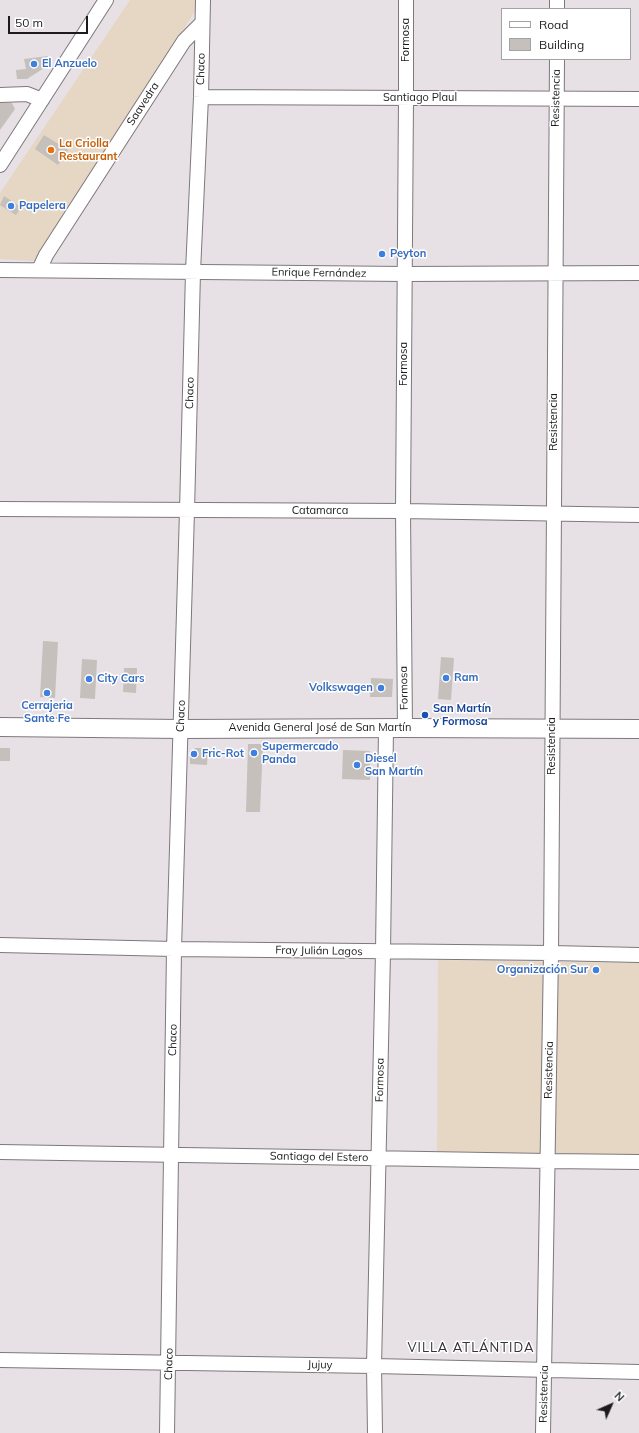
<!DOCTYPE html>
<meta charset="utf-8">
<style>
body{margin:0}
#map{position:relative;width:639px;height:1433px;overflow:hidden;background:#e7e1e6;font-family:Mulish,sans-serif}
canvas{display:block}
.legend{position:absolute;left:501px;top:8px;width:130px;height:52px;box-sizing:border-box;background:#fff;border:1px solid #a4a3a4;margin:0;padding:5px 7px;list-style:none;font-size:12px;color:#1c1a1c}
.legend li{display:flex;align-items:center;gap:8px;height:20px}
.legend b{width:20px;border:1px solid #a4a3a4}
.north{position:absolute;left:591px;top:1385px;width:40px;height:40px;-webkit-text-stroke:3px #fff;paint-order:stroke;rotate:45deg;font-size:11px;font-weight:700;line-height:16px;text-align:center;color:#1c1a1c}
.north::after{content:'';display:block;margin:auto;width:14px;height:18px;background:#1c1a1c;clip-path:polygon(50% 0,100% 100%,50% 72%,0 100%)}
.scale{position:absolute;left:8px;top:16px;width:80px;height:18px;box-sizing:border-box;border:2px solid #1c1a1c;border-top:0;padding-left:5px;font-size:12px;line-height:14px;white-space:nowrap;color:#1c1a1c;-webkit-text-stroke:3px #fff;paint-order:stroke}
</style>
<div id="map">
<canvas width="639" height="1433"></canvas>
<ul class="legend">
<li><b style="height:5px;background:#fff"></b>Road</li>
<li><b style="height:11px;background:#c5c0bb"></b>Building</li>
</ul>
<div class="north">N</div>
<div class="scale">50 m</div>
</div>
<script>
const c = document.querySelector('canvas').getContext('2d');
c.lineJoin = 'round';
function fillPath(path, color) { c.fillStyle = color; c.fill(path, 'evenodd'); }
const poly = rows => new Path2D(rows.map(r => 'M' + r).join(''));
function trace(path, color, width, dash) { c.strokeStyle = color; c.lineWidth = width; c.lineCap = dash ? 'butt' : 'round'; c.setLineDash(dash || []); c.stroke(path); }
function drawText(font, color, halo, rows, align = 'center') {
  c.font = font + ' Mulish,sans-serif'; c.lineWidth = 3; c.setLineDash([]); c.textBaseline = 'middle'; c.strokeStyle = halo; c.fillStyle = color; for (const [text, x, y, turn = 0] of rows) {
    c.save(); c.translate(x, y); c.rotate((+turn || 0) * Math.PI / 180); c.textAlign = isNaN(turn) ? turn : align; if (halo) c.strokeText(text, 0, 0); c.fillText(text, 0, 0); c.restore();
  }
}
const commercial = poly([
 [130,0,198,0,199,5,36,261,0,259,0,193],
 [438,960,639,963,639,1158,437,1160]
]);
const building = poly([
 [48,56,41,66,49,65,27,79,17,79,16,70,26,69,24,59],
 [0,103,12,103,15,109,0,130],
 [44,135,68,150,58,165,35,149],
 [4,196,21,207,16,215,0,205],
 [43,641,58,642,55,698,40,697],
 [441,657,454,658,451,700,438,699],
 [82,659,97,660,95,699,80,698],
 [124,668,137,668,136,693,123,692],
 [371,678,393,679,392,697,370,697],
 [248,744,263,744,260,812,246,812],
 [0,748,10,748,10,761,0,761],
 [195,748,208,748,207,765,190,764,190,754],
 [343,750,370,751,370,780,342,779]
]);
const minor = poly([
 [557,9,557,0],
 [0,95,27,94,42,100],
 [201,97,639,99],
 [0,165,106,0],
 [0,270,404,274,639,273],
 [39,270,46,255,184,41,202,23],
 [0,509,403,511,639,515],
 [405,728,403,511,406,98,406,0],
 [0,945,174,949,551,953,639,955],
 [0,1152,548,1161,639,1162],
 [0,1360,374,1366,639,1372],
 [167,1433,174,949,187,511,193,272,201,97,203,0],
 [375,1433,374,1366,383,952,386,728],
 [543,1433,551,953,557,59]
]);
const major = poly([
 [0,727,181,729,405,728,639,729]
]);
const markers = [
 [34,64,4,"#3f7fe0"],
 [51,150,4,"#e8710a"],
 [11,206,4,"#3f7fe0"],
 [382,254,4,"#3f7fe0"],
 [446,678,4,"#3f7fe0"],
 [89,679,4,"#3f7fe0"],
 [381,688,4,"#3f7fe0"],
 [47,693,4,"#3f7fe0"],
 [425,715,4,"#1a4fb4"],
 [254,753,4,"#3f7fe0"],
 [194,754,4,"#3f7fe0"],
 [357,765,4,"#3f7fe0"],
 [596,970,4,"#3f7fe0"]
];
const streetNames = [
 ["Formosa",406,40,-90],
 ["Chaco",201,69,-89],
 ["Santiago Plaul",420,98],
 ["Resistencia",556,98,-89],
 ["Saavedra",143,104,-57],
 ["Enrique Fernández",319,273,1],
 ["Formosa",404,364,-90],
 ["Chaco",190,393,-89],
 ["Resistencia",554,422,-90],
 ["Catamarca",320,511],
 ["Formosa",404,688,-91],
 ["Chaco",181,716,-88],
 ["Avenida General José de San Martín",320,728],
 ["Resistencia",552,746,-90],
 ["Fray Julián Lagos",319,951,1],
 ["Chaco",173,1040,-89],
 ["Resistencia",549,1070,-89],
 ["Formosa",380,1080,-89],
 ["Santiago del Estero",319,1157,1],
 ["Chaco",169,1364,-89],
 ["Jujuy",320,1365,1],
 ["Resistencia",544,1394,-89]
];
const shopNames = [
 ["El Anzuelo",42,64],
 ["Papelera",19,206],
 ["Peyton",390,254],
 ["Ram",454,678],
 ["City Cars",97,679],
 ["Volkswagen",373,688,"right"],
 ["Cerrajeria",47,706,"center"],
 ["Sante Fe",47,719,"center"],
 ["Supermercado",262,747],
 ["Panda",262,760],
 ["Fric-Rot",202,754],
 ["Diesel",365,759],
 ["San Martín",365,772],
 ["Organización Sur",588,970,"right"]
];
const foodNames = [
 ["La Criolla",59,144],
 ["Restaurant",59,157]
];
const transitNames = [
 ["San Martín",433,709],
 ["y Formosa",433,722]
];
const quarterNames = [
 ["VILLA ATLÁNTIDA",471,1348]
];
fillPath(commercial, '#e5d7c4');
fillPath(building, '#c5c0bb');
trace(minor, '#7e787d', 16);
trace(major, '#7e787d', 20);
trace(minor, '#fff', 14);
trace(major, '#fff', 18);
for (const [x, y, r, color] of markers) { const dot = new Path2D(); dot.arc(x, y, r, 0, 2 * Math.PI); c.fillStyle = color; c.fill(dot); trace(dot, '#fff', 1.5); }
drawText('11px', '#1c1a1c', '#fff', streetNames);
drawText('bold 11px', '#366cbe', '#fff', shopNames, 'left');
drawText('bold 11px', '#c56008', '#fff', foodNames, 'left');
drawText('bold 11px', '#164399', '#fff', transitNames, 'left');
c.letterSpacing = '1px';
drawText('13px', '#363236', '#fff', quarterNames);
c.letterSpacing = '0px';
</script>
